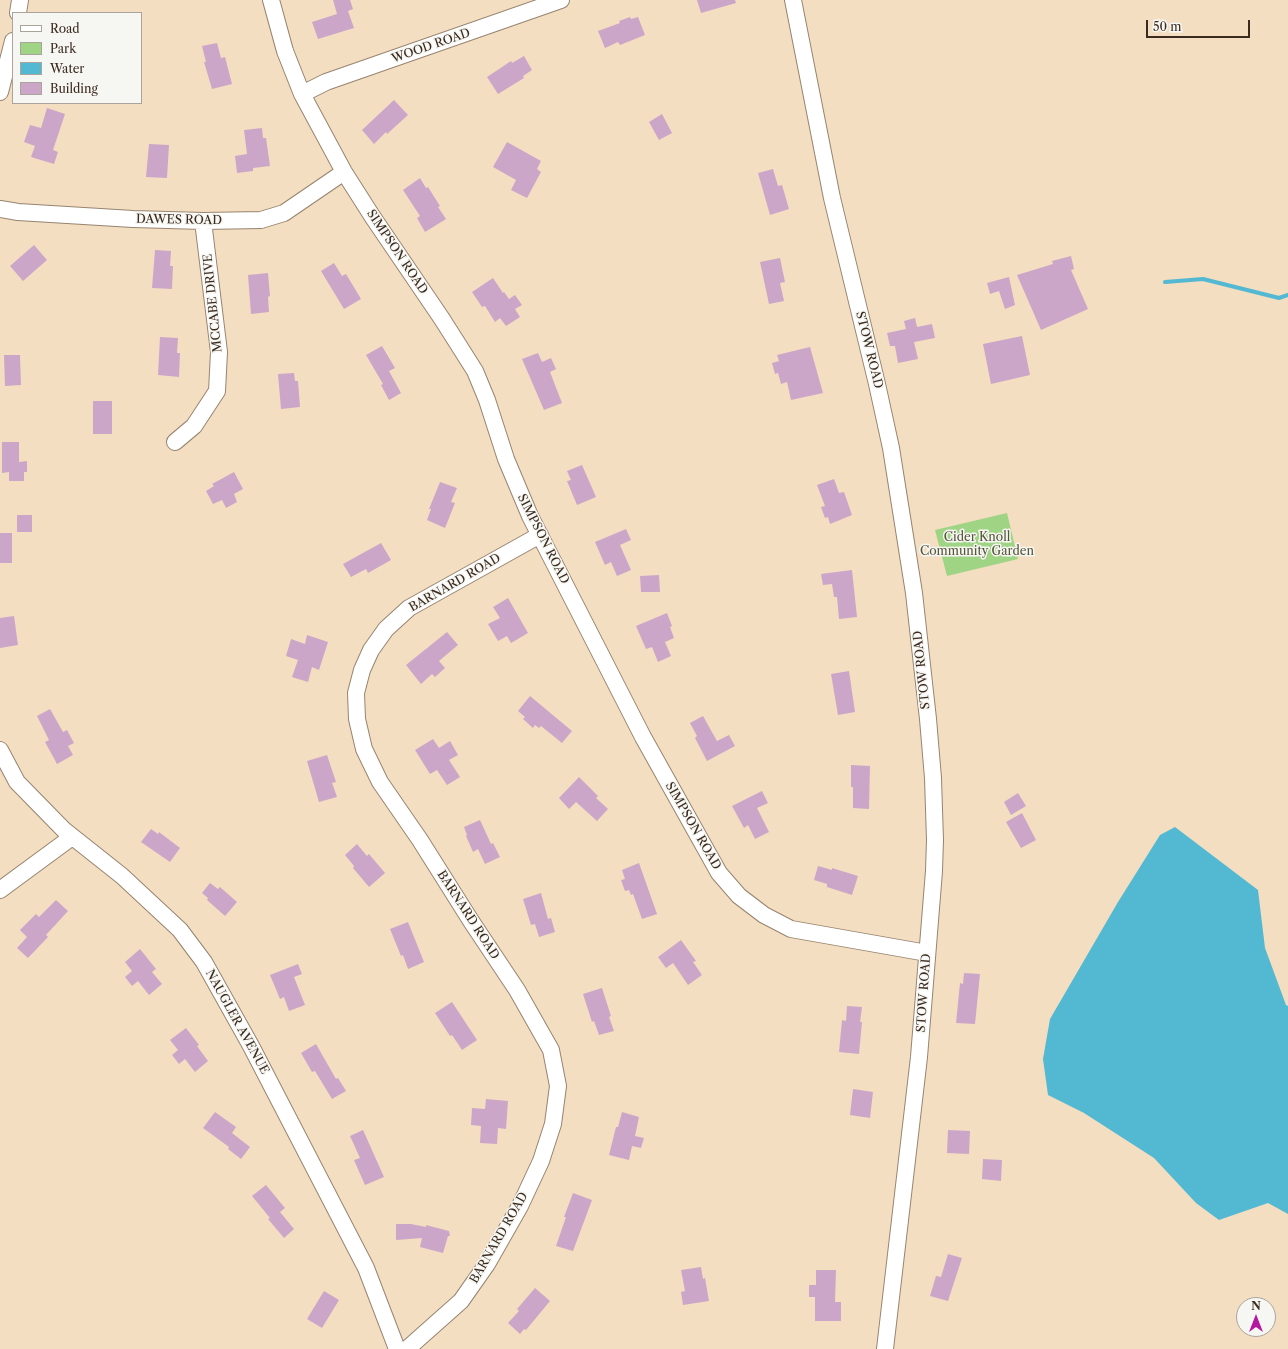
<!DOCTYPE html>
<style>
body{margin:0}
#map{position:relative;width:1288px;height:1349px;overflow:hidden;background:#f3dec1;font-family:"Libre Caslon Text",serif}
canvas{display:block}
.legend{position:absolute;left:12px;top:12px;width:130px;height:92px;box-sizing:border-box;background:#f6f6f2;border:1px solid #aba49d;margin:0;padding:5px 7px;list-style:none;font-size:12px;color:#3b2a1e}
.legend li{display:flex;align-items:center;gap:8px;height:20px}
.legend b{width:20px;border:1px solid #aba49d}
.north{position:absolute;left:1236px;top:1297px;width:40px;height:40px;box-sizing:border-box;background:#f6f6f2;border:1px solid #aba49d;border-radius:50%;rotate:0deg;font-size:11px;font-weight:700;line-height:16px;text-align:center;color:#3b2a1e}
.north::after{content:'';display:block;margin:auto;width:14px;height:18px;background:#b5179e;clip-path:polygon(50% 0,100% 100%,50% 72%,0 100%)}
.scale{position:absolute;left:1146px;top:20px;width:104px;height:18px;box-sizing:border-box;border:2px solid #3b2a1e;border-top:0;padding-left:5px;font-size:12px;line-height:14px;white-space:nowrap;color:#3b2a1e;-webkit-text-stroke:3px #f6f6f2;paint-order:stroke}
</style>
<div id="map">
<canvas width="1288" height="1349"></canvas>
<ul class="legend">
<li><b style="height:5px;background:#fff"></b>Road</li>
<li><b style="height:11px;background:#9fd485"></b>Park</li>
<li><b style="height:11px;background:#53b8d1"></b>Water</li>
<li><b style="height:11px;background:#cca6c8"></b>Building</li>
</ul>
<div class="north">N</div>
<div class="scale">50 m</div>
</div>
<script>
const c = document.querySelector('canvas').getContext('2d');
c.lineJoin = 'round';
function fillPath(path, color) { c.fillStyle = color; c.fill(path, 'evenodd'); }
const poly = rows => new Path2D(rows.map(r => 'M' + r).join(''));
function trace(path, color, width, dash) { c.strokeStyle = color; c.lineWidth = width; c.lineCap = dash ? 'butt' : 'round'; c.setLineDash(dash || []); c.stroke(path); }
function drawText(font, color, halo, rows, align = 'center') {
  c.font = font + ' "Libre Caslon Text",serif'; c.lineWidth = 3; c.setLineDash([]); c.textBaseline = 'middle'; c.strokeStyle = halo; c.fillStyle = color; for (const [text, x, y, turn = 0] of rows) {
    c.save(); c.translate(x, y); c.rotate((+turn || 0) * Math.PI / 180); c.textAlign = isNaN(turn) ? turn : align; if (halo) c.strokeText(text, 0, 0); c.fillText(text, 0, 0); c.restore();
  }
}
const green = poly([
 [1007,513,1018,559,947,576,935,530]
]);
const water = poly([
 [1175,827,1258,890,1265,948,1286,1005,1288,1006,1288,1214,1268,1203,1219,1220,1196,1203,1154,1158,1084,1113,1048,1095,1043,1059,1050,1019,1118,902,1160,835]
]);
const stream = poly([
 [1165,282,1203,279,1279,298,1288,295]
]);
const building = poly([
 [333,0,350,0,353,9,348,11,354,28,318,39,312,22,337,14],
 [697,0,735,0,736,3,701,13],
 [630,17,631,19,638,17,645,35,620,45,618,42,605,48,598,31,620,23,619,21],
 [217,43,221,58,225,57,232,84,212,89,204,62,206,62,202,46],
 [524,56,532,70,523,76,524,78,498,94,487,77,511,61,512,63],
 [394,100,408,115,387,134,386,132,374,144,362,130],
 [47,108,65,114,53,150,58,152,54,164,31,157,35,146,24,142,30,125,41,128],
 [662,114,672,133,659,140,649,122],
 [262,128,263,138,266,138,270,166,253,168,253,171,237,173,235,156,247,154,244,130],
 [507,142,541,161,537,169,541,172,527,198,511,190,516,180,493,167],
 [149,144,169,145,167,178,146,177],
 [773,169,778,186,782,185,789,209,770,215,758,173],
 [420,178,426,188,428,187,440,206,438,207,446,219,425,232,417,218,420,216,403,190],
 [34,245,47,260,23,281,10,266],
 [155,250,171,251,170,266,173,266,172,289,152,288],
 [1071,256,1074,269,1071,270,1088,309,1041,330,1017,275,1053,264,1052,261],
 [780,258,785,282,780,283,784,301,769,304,760,262],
 [334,263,342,276,346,274,361,299,344,309,321,271],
 [268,273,270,296,268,297,269,312,251,314,248,275],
 [1009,277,1015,305,1005,309,999,291,990,294,987,283],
 [493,278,503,293,504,292,509,299,515,295,522,305,515,309,520,317,506,326,500,318,495,322,485,306,482,307,472,292],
 [915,318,917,327,932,324,935,338,914,342,918,359,898,363,895,346,890,346,887,333,906,329,904,321],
 [1022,336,1030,375,991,384,983,344],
 [160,337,178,338,177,353,180,353,179,377,158,375],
 [382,346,395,368,389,371,401,393,389,400,381,385,383,384,366,355],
 [810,347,823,393,791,400,787,382,781,384,778,373,775,374,772,363,779,361,777,355],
 [538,353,542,362,551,358,556,369,550,372,562,403,544,410,522,359],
 [4,355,20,355,21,385,5,386],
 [294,373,295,381,298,381,300,407,281,409,278,374],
 [93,401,112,401,112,434,93,434],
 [2,442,19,442,19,462,27,461,27,472,24,472,24,481,9,481,9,472,2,473],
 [582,465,596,497,577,505,567,481,571,480,567,471],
 [234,472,243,489,234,494,237,502,226,508,222,500,213,504,206,491,214,486,212,484],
 [834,479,839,493,844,492,852,515,830,524,828,517,825,518,821,507,825,506,817,485],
 [440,482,457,488,451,502,455,503,445,528,427,520,431,509,429,509],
 [17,515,32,515,32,532,17,532],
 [626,529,631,540,620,545,631,570,617,576,611,562,605,565,595,542],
 [0,533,12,533,12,563,0,563],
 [381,543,391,560,368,573,366,569,351,577,343,564],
 [852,570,857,617,839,619,837,597,834,597,832,584,823,585,821,574],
 [659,575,660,592,641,592,640,576],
 [508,598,528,633,511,643,507,636,498,641,488,624,500,618,493,607],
 [667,613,672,626,670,627,674,638,665,642,671,656,658,662,652,647,646,649,636,626],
 [14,616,18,645,0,648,0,618],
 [447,632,458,645,439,661,445,668,435,677,432,674,421,684,406,665],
 [307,635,328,642,319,670,312,667,308,682,292,677,298,660,286,656,291,639,305,644],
 [849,671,855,712,838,715,831,674],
 [530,696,572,731,562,743,541,726,539,728,535,725,533,728,523,719,525,717,518,711],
 [50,709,63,732,67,730,74,743,68,746,73,755,57,764,45,742,49,740,37,716],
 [703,716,717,741,729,735,735,746,707,761,695,738,697,736,690,723],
 [433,739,439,748,450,741,458,755,449,760,460,777,447,785,437,770,430,774,415,750],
 [327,755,336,782,332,783,337,797,319,802,307,761],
 [851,765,870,766,869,809,853,808,853,787,851,787],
 [579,777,598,796,596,798,608,809,597,821,576,802,569,809,559,798],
 [762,791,768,803,757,808,769,832,755,839,748,825,744,828,732,806],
 [1018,793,1026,806,1011,815,1004,802],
 [1022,813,1036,840,1021,848,1006,822],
 [480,820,491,844,493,843,500,857,485,864,478,849,473,852,466,836,467,835,464,827],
 [151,829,158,834,159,832,180,848,170,862,141,842],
 [357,844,367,856,369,854,385,873,369,887,353,868,354,866,345,855],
 [639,863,657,914,642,919,633,894,631,895,629,890,625,891,621,880,625,879,622,870],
 [818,866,832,870,832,868,858,876,852,895,827,887,827,884,814,880],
 [210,883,218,889,220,887,237,902,225,916,207,900,208,898,202,893],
 [541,893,548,919,551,918,555,932,539,937,535,924,531,925,523,899],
 [56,900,68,911,46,935,48,937,28,958,17,948,27,937,20,930,36,914,39,917],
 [408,922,424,962,408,969,403,955,401,956,390,929],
 [681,940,696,961,693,962,702,975,688,985,673,963,666,968,658,957],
 [140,949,156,969,152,972,162,984,149,995,138,981,132,986,125,977,132,971,125,962],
 [298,964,302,974,294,977,305,1005,289,1011,284,997,280,999,270,975],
 [964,973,980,974,975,1024,956,1023,960,983,963,984],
 [602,988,611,1016,609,1017,614,1031,599,1035,594,1021,592,1022,583,994],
 [452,1002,477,1040,462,1050,452,1035,450,1036,435,1013],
 [847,1006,862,1007,860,1022,862,1022,859,1054,839,1052,842,1020,846,1021],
 [186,1028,199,1045,197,1046,208,1061,195,1072,185,1059,179,1064,172,1055,178,1050,170,1040],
 [316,1044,336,1079,338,1078,346,1091,332,1099,315,1071,312,1072,301,1053],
 [853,1089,873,1092,870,1118,850,1115],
 [486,1099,508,1101,506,1129,498,1128,497,1144,480,1143,481,1126,471,1125,472,1108,485,1109],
 [215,1112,236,1127,232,1133,250,1147,241,1159,228,1149,229,1147,203,1128],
 [622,1112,639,1117,635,1136,644,1138,641,1148,632,1146,629,1160,609,1155,616,1127,618,1127],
 [363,1130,384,1177,365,1185,354,1160,360,1158,350,1136],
 [948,1130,970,1131,969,1154,947,1153],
 [983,1159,1002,1160,1001,1181,982,1179],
 [266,1185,285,1208,280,1212,294,1229,284,1238,268,1219,270,1218,252,1196],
 [573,1193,592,1200,573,1251,556,1246,566,1217,564,1217],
 [396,1224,411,1224,426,1227,426,1225,449,1231,450,1236,448,1236,443,1253,420,1247,422,1238,396,1240],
 [948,1254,962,1258,948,1301,930,1296,936,1276,941,1277],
 [701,1267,703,1279,705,1278,709,1301,683,1305,681,1292,685,1291,681,1270],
 [816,1270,836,1270,835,1302,841,1302,841,1321,815,1321,815,1297,809,1297,809,1285,816,1285],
 [535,1288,550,1301,526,1330,524,1329,520,1334,508,1323,519,1311,517,1309],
 [324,1291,339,1300,322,1328,307,1319]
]);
const minor = poly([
 [271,0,285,51,302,94,344,172,372,216,442,319,475,371,487,400,506,459,530,516,643,737,719,873,739,896,764,915,791,929,927,953],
 [793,0,832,198,877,384,891,448,914,593,928,719,933,778,935,840,934,871,919,1057,885,1349],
 [18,13,20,0],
 [0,92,13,41],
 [302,94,326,82,561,0],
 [0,209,18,212,133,219,203,221,261,220,284,213,344,172],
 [175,442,194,426,217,391,219,352,203,221],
 [0,750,17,782,64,830,122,876,180,930,204,962,251,1046,366,1268,397,1349],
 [0,890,72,837],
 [407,1349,461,1301,487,1264,520,1206,541,1161,553,1124,558,1086,551,1050,517,990,471,921,420,840,380,782,364,749,357,719,356,693,362,670,371,650,386,629,409,608,540,535]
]);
const streetNames = [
 ["WOOD ROAD",431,46,-19],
 ["DAWES ROAD",179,220,1],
 ["SIMPSON ROAD",397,252,56],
 ["MCCABE DRIVE",213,303,-96],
 ["STOW ROAD",869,350,76],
 ["SIMPSON ROAD",543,539,63],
 ["BARNARD ROAD",455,583,-30],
 ["STOW ROAD",922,670,-96],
 ["SIMPSON ROAD",693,826,60],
 ["BARNARD ROAD",468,915,57],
 ["STOW ROAD",924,993,-86],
 ["NAUGLER AVENUE",237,1022,61],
 ["BARNARD ROAD",499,1238,-60]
];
const parkNames = [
 ["Cider Knoll",977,538],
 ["Community Garden",977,552]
];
fillPath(green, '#9fd485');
fillPath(water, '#53b8d1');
trace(stream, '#53b8d1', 4);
fillPath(building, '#cca6c8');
trace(minor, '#978470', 18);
trace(minor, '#fff', 16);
drawText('12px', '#3b2a1e', '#f6f6f2', streetNames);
drawText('12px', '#545438', '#f6f6f2', parkNames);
</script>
